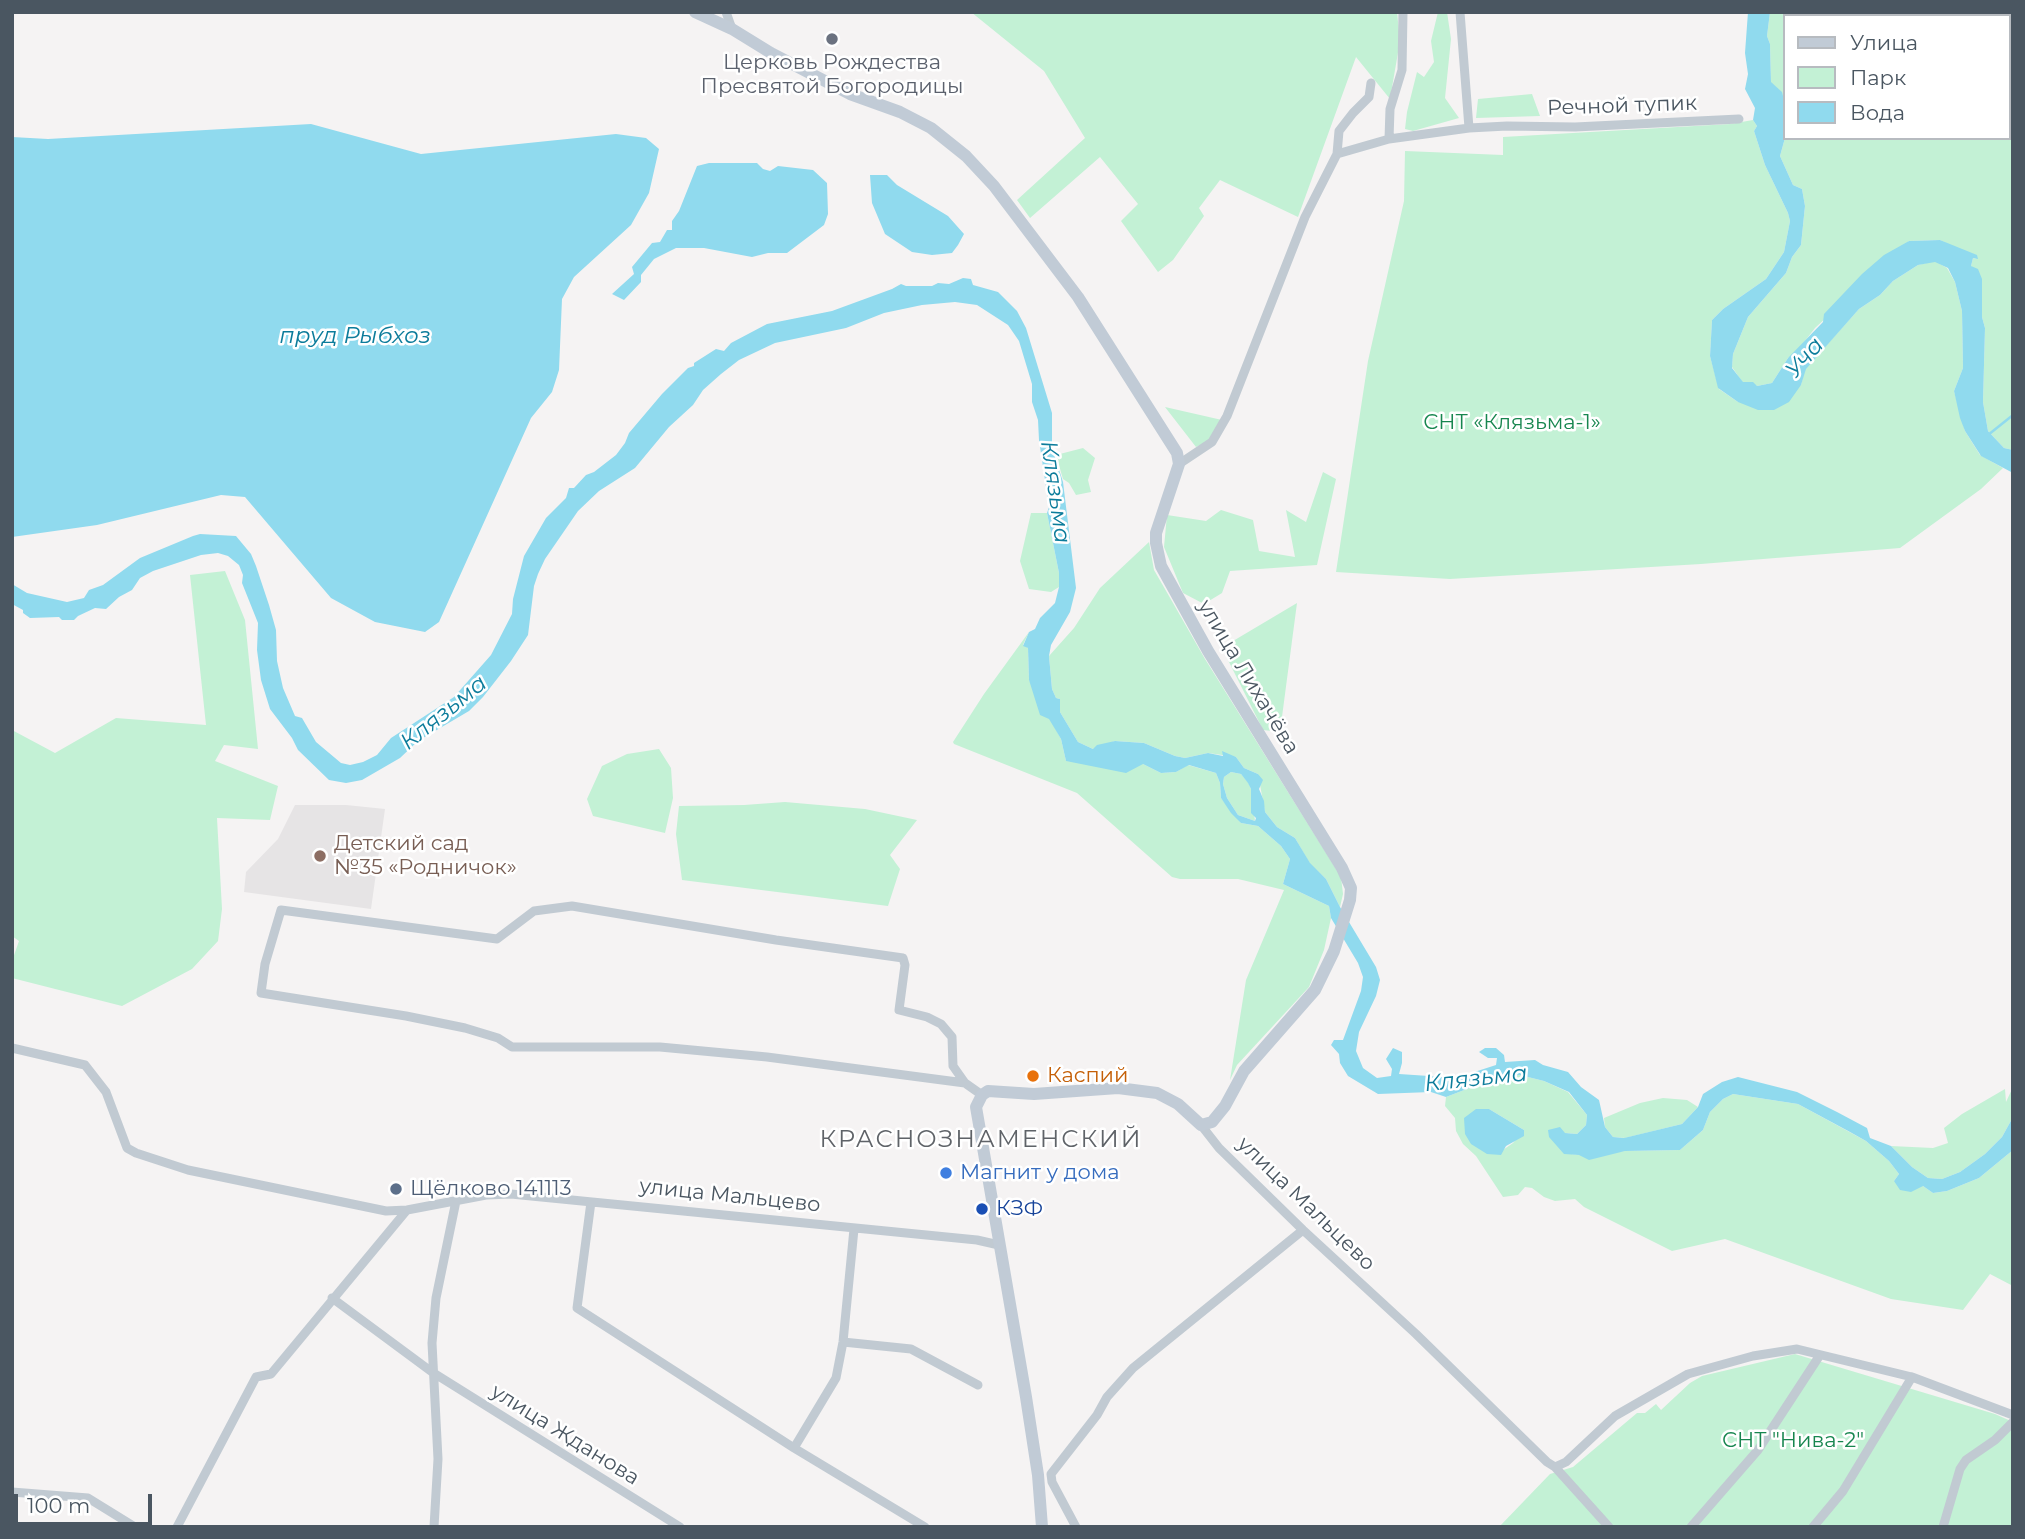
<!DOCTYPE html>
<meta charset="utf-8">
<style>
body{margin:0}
#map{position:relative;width:2025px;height:1539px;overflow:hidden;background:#f5f3f3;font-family:Montserrat,sans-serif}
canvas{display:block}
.frame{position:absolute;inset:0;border:14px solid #4a5661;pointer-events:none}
.legend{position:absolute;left:1783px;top:14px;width:228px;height:126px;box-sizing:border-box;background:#fff;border:2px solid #b7bbc0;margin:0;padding:9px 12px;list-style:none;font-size:21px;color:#4a5661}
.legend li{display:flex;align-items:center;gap:14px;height:35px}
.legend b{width:35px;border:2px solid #b7bbc0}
.scale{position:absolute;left:14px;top:1494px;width:138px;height:32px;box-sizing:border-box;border:4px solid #4a5661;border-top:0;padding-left:9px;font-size:21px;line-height:24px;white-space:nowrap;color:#4a5661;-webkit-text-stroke:5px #fff;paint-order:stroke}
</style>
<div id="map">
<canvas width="2025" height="1539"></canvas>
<div class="frame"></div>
<ul class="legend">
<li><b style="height:9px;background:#c1cbd6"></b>Улица</li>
<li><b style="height:19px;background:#c3f1d5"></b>Парк</li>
<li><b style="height:19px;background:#90daee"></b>Вода</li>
</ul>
<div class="scale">100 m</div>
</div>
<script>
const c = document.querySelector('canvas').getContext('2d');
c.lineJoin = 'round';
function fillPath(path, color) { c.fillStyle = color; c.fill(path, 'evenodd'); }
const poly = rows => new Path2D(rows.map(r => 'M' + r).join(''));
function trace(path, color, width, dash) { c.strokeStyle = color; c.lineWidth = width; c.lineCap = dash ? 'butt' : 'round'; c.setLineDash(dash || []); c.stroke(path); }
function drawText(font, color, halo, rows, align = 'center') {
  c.font = font + ' Montserrat,sans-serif'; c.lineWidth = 5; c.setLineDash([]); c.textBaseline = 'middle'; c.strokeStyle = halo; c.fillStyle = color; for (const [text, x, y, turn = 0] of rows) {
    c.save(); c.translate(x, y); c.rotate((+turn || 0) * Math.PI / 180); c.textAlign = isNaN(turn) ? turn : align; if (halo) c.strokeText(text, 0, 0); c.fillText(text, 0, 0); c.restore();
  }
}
const education = poly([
 [295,805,346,805,385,809,371,909,244,892,246,872,278,839]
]);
const green = poly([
 [971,12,1397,12,1400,41,1390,99,1356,57,1298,217,1220,180,1199,208,1204,216,1173,260,1158,272,1121,221,1138,204,1100,157,1030,218,1017,200,1085,138,1044,71],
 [1438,12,1447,12,1451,39,1445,98,1459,118,1413,131,1405,129,1407,112,1417,72,1424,77,1434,62,1431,41],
 [1770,12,2013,12,2013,450,2004,448,1988,431,1983,402,1985,328,1982,317,1982,280,1971,266,1973,258,1977,259,1940,240,1909,241,1815,328,1794,355,1788,358,1772,383,1757,386,1743,383,1732,367,1733,354,1748,317,1786,273,1792,257,1801,245,1805,206,1802,189,1793,185,1780,156,1785,138,2009,138,2009,16,1785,16,1785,104,1781,92,1771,83,1770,44,1767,36],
 [1532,94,1540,116,1476,118,1478,99],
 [1753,120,1757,126,1754,131,1765,165,1788,213,1790,221,1784,252,1766,279,1723,309,1712,320,1710,356,1719,389,1738,402,1801,385,1805,369,1859,309,1880,295,1893,281,1918,265,1935,261,1947,268,1955,282,1962,311,1963,368,1954,391,1965,431,1980,455,2003,468,1981,489,1900,548,1701,564,1450,579,1336,572,1368,361,1404,201,1405,151,1503,155,1503,137,1730,124],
 [1165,407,1222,420,1207,442,1196,447],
 [1083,448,1095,458,1088,480,1091,492,1076,495,1069,483,1063,479,1056,455],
 [1323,472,1336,479,1317,565,1230,571,1222,593,1204,604,1183,593,1164,547,1167,515,1206,521,1221,510,1253,520,1259,551,1295,557,1286,510,1306,522],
 [1031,513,1047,513,1059,573,1059,587,1051,592,1029,589,1020,561],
 [1149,542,1154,570,1169,596,1205,659,1341,877,1343,894,1340,907,1326,879,1310,864,1295,838,1277,827,1265,812,1258,774,1244,768,1236,757,1208,753,1185,758,1175,756,1144,743,1115,741,1093,749,1078,742,1060,712,1060,699,1056,698,1052,689,1049,656,1074,628,1100,588],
 [225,571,245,620,258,749,224,745,215,761,278,786,270,820,217,818,222,909,218,941,192,969,122,1006,12,978,12,961,19,941,12,936,12,730,55,753,116,718,206,725,190,575],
 [1297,603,1280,732,1263,730,1224,652,1228,644],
 [1029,632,1023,645,1028,648,1029,680,1061,739,1066,761,1143,764,1161,773,1176,772,1188,765,1216,773,1220,783,1221,798,1241,823,1258,826,1281,846,1290,859,1283,884,1329,906,1331,918,1324,950,1309,987,1237,1065,1230,1080,1246,980,1284,890,1238,879,1180,879,1172,877,1077,793,954,744,953,742,984,694],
 [659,749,671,768,673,798,665,833,593,816,587,799,602,766,627,754],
 [1231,772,1241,774,1248,782,1251,789,1255,821,1238,815,1227,798,1223,784,1224,777],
 [785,802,865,809,917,820,890,855,900,869,888,906,682,880,676,834,679,806,744,805],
 [1520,1075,1544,1081,1568,1092,1587,1115,1586,1125,1577,1134,1565,1133,1564,1153,1579,1155,1625,1151,1680,1150,1703,1130,1710,1112,1723,1099,1733,1094,1798,1104,1866,1141,1889,1161,1899,1174,1894,1181,1923,1186,1933,1193,1947,1191,1979,1178,2013,1150,2013,1286,1990,1274,1963,1310,1891,1299,1725,1239,1672,1251,1584,1207,1575,1199,1555,1201,1544,1197,1532,1188,1525,1187,1518,1195,1503,1197,1476,1156,1463,1144,1456,1131,1455,1118,1445,1106,1446,1097,1498,1077],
 [1489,1109,1524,1130,1513,1143,1503,1150],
 [2013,1087,2013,1117,2002,1137,1985,1154,1960,1172,1942,1179,1928,1178,1912,1167,1891,1146,1933,1148,1948,1143,1944,1128,1962,1114,2005,1089,2006,1102],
 [1663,1098,1687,1100,1698,1107,1682,1124,1625,1138,1613,1137,1605,1127,1604,1118,1640,1103],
 [1795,1354,1995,1414,2013,1422,2013,1527,1499,1527,1550,1474,1573,1467,1637,1413,1645,1413,1656,1404,1661,1410,1690,1383,1702,1376]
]);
const water = poly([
 [1748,12,1770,12,1767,36,1770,44,1771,82,1782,92,1785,104,1785,138,1780,156,1793,185,1802,189,1805,206,1801,245,1792,257,1786,273,1748,317,1733,354,1732,368,1743,382,1753,382,1757,386,1772,383,1788,358,1823,322,1824,314,1862,274,1884,255,1909,241,1940,240,1977,255,1978,259,1973,258,1971,266,1978,269,1982,279,1982,317,1985,328,1983,402,1988,431,2004,448,2013,450,2013,473,1981,456,1965,431,1960,418,1954,391,1963,368,1962,311,1955,282,1948,268,1935,262,1918,265,1893,281,1880,295,1859,309,1806,369,1801,385,1789,402,1774,410,1758,410,1738,402,1718,388,1710,356,1712,320,1723,309,1766,279,1784,252,1790,221,1788,213,1765,165,1754,131,1757,126,1753,120,1755,108,1745,89,1748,74,1745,53],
 [311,124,421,154,616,134,646,138,659,149,649,193,631,225,574,277,562,299,559,370,552,392,531,418,439,622,425,632,375,622,331,598,245,497,221,495,97,525,12,537,12,137,48,139],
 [709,163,757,163,763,169,770,171,778,166,813,170,827,183,828,214,824,225,787,253,768,253,752,257,704,248,676,248,654,259,641,275,641,282,624,300,612,294,634,274,632,267,652,243,660,242,667,230,672,230,672,221,679,211,697,166],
 [870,175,887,175,897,185,948,216,964,234,958,245,952,253,932,255,912,252,885,234,872,203],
 [963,278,971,279,973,285,998,292,1017,311,1026,328,1052,413,1052,448,1063,482,1076,588,1070,612,1051,645,1049,656,1052,689,1056,698,1060,699,1060,712,1078,742,1093,749,1097,745,1115,741,1144,743,1175,756,1185,758,1208,753,1223,756,1222,751,1236,757,1244,768,1258,774,1263,780,1259,789,1264,801,1265,812,1277,827,1295,838,1310,863,1326,879,1340,907,1376,967,1380,980,1376,996,1359,1032,1356,1051,1363,1068,1377,1078,1391,1076,1392,1069,1386,1059,1393,1048,1402,1052,1402,1063,1399,1074,1444,1077,1462,1076,1496,1065,1497,1058,1488,1058,1479,1052,1485,1048,1496,1048,1504,1055,1505,1062,1535,1060,1543,1065,1568,1072,1581,1087,1599,1100,1605,1127,1613,1137,1624,1138,1682,1124,1698,1107,1703,1094,1722,1082,1738,1077,1797,1092,1837,1112,1867,1128,1870,1138,1891,1146,1912,1167,1928,1178,1942,1179,1960,1172,1985,1154,2002,1137,2013,1117,2013,1150,1979,1178,1947,1191,1933,1193,1923,1186,1911,1192,1900,1190,1894,1181,1899,1174,1889,1161,1866,1141,1850,1132,1798,1104,1733,1094,1723,1099,1710,1112,1703,1130,1680,1150,1625,1151,1589,1160,1579,1155,1564,1154,1549,1137,1548,1130,1560,1127,1565,1133,1577,1134,1586,1125,1587,1115,1569,1092,1544,1081,1520,1075,1498,1077,1446,1097,1431,1092,1378,1094,1348,1076,1340,1063,1339,1054,1331,1045,1334,1040,1343,1040,1361,991,1363,977,1358,963,1331,918,1329,906,1283,884,1290,859,1281,846,1258,826,1241,823,1231,813,1221,798,1220,783,1216,773,1189,765,1176,772,1161,773,1143,764,1126,773,1066,761,1061,739,1049,719,1040,715,1029,680,1028,648,1023,646,1029,632,1035,629,1040,618,1055,603,1059,587,1059,573,1047,513,1049,507,1039,440,1038,420,1032,402,1032,384,1019,341,1008,325,977,305,955,302,922,305,884,313,846,328,775,343,739,360,721,374,703,390,693,405,669,427,635,468,599,491,578,511,545,559,538,574,534,586,528,635,511,661,483,697,469,711,418,741,400,758,362,780,346,783,329,780,298,750,292,738,270,709,261,680,257,650,258,623,242,583,243,575,239,565,228,556,218,553,201,555,153,571,140,578,132,590,119,597,106,609,95,608,78,616,74,620,62,620,59,617,30,618,23,613,23,610,12,604,12,584,27,593,67,602,84,598,89,590,103,585,140,558,193,536,200,534,236,536,251,554,256,566,269,605,276,630,277,661,283,688,295,716,302,718,316,742,341,763,350,765,363,762,377,755,391,738,454,697,491,655,512,614,513,599,524,556,546,518,566,498,569,488,574,488,586,475,594,472,616,455,625,443,629,433,662,394,688,368,694,366,694,363,716,349,724,351,731,343,767,324,832,311,892,289,901,284,906,286,932,286,938,283,949,284],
 [1231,772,1241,774,1248,783,1251,789,1251,813,1256,818,1255,821,1238,815,1227,798,1223,784,1224,777],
 [1476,1109,1489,1109,1524,1130,1524,1136,1506,1146,1501,1155,1487,1154,1471,1144,1465,1134,1464,1118]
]);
const stream = poly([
 [1988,435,2013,415]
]);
const street = poly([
 [726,12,732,29],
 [1460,12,1469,128],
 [1389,139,1390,109,1402,70,1403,12],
 [1337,154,1389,139,1469,128,1507,126,1575,127,1739,119],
 [1179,464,1212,442,1227,416,1305,217,1337,154,1339,131,1353,113,1369,97,1371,83],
 [12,1048,85,1065,106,1092,127,1148,136,1153,188,1170,386,1211,407,1210,486,1195,511,1194,977,1240,999,1245],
 [965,1083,953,1066,952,1037,941,1024,927,1017,899,1010,905,965,903,958,776,940,572,906,534,911,497,939,281,910,265,964,261,993,406,1016,465,1028,498,1038,512,1047,660,1047,767,1057,965,1083,982,1095],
 [1201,1125,1219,1148,1303,1230,1416,1334,1547,1462,1555,1467,1609,1527],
 [591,1202,577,1308,794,1448,925,1527],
 [332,1298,432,1372,680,1527],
 [843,1342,911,1349,978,1385],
 [794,1448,836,1378,843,1342,854,1229],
 [1555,1467,1566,1462,1615,1416,1688,1374,1753,1356,1797,1349,1912,1377,2013,1415],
 [12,1492,88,1498,135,1527],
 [177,1527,256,1377,271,1374,407,1210],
 [434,1527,438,1459,432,1343,436,1298,456,1201],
 [1076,1527,1052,1482,1051,1474,1097,1415,1107,1397,1133,1368,1303,1230],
 [1691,1527,1758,1450,1820,1355],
 [1813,1527,1843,1491,1912,1377],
 [1943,1527,1960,1469,1966,1460,1995,1440,2013,1422]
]);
const secondary = poly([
 [695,12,732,29,771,53,850,94,900,112,931,128,966,156,994,186,1078,297,1177,453,1179,464,1156,533,1156,543,1161,566,1208,651,1342,868,1351,888,1350,900,1334,951,1315,990,1244,1071,1225,1106,1212,1122,1201,1125,1178,1104,1157,1093,1118,1088,1034,1094,988,1091,982,1095,976,1107,1026,1397,1038,1475,1042,1527]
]);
const markers = [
 [832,39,7,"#6b7280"],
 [320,856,7,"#8d6e63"],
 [1033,1076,7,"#e8710a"],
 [946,1173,7,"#3f7fe0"],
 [396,1189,7,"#5c6f8a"],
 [982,1209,7,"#1a4fb4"]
];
const worshipNames = [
 ["Церковь Рождества",832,63],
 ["Пресвятой Богородицы",832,87]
];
const streetNames = [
 ["Речной тупик",1622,106,-2],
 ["улица Лихачёва",1248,677,59],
 ["улица Мальцево",730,1196,6],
 ["улица Мальцево",1306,1204,44],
 ["улица Жданова",565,1435,32]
];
const parkNames = [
 ["СНТ «Клязьма-1»",1512,423],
 ["СНТ \"Нива-2\"",1793,1441]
];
const educationNames = [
 ["Детский сад",334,844],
 ["№35 «Родничок»",334,868]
];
const foodNames = [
 ["Каспий",1047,1076]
];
const shopNames = [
 ["Магнит у дома",960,1173]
];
const serviceNames = [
 ["Щёлково 141113",410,1189]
];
const transitNames = [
 ["КЗФ",996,1209]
];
const waterNames = [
 ["пруд Рыбхоз",355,336],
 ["Уча",1805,358,-49],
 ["Клязьма",1055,492,82],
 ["Клязьма",444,713,-39],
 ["Клязьма",1476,1079,-6]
];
const quarterNames = [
 ["КРАСНОЗНАМЕНСКИЙ",981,1140]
];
fillPath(education, '#e6e4e5');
fillPath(green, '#c3f1d5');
fillPath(water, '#90daee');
trace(stream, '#90daee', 2.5);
trace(street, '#c1cad2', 9);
trace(secondary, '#c1cbd6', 12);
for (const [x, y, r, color] of markers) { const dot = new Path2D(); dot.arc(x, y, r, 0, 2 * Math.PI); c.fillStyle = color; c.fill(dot); trace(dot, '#fff', 2.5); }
drawText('21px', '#5b616d', '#fff', worshipNames);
drawText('21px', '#4a5661', '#fff', streetNames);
drawText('21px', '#17864f', '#fff', parkNames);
drawText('21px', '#785e54', '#fff', educationNames, 'left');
drawText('21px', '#c56008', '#fff', foodNames, 'left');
drawText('21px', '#366cbe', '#fff', shopNames, 'left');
drawText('21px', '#4e5e75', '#fff', serviceNames, 'left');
drawText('21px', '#164399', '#fff', transitNames, 'left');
drawText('italic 23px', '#0c7c9b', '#fff', waterNames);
c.letterSpacing = '2px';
drawText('24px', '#5f6368', '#fff', quarterNames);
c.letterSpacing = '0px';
</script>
